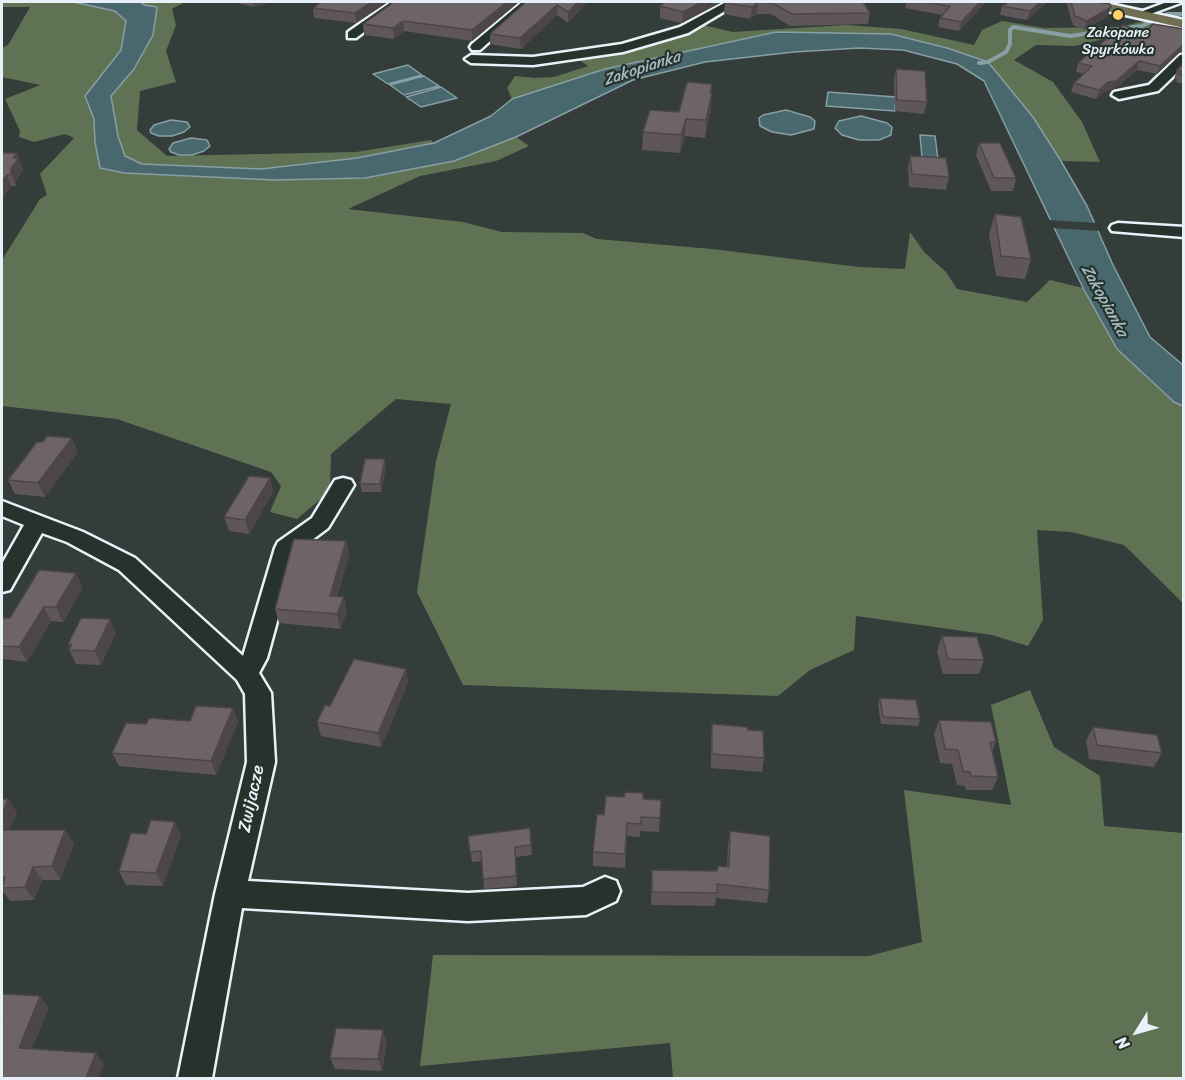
<!DOCTYPE html>
<meta charset="utf-8">
<style>
body{margin:0}
#map{position:relative;width:1185px;height:1080px;overflow:hidden;background:#343d39;font-family:Sriracha,sans-serif}
canvas{display:block}
.frame{position:absolute;inset:0;border:3px solid #e8f1f8;pointer-events:none}
.north{position:absolute;left:1107px;top:1002px;width:60px;height:60px;-webkit-text-stroke:4px #26332d;paint-order:stroke;rotate:233deg;font-size:16px;font-weight:700;line-height:24px;text-align:center;color:#e8f1f8}
.north::after{content:'';display:block;margin:auto;width:21px;height:27px;background:#e8f1f8;clip-path:polygon(50% 0,100% 100%,50% 72%,0 100%)}
</style>
<div id="map">
<canvas width="1185" height="1080"></canvas>
<div class="frame"></div>
<div class="north">N</div>
</div>
<script>
const c = document.querySelector('canvas').getContext('2d');
c.lineJoin = 'round';
function fillPath(path, color) { c.fillStyle = color; c.fill(path, 'evenodd'); }
const poly = rows => new Path2D(rows.map(r => 'M' + r).join(''));
function trace(path, color, width, dash) { c.strokeStyle = color; c.lineWidth = width; c.lineCap = dash ? 'butt' : 'round'; c.setLineDash(dash || []); c.stroke(path); }
function drawText(font, color, halo, rows, align = 'center') {
  c.font = font + ' Sriracha,sans-serif'; c.lineWidth = 4.5; c.setLineDash([]); c.textBaseline = 'middle'; c.strokeStyle = halo; c.fillStyle = color; for (const [text, x, y, turn = 0] of rows) {
    c.save(); c.translate(x, y); c.rotate((+turn || 0) * Math.PI / 180); c.textAlign = isNaN(turn) ? turn : align; if (halo) c.strokeText(text, 0, 0); c.fillText(text, 0, 0); c.restore();
  }
}
const green = poly([
 [2,2,73,2,115,11,126,21,121,50,85,96,94,119,95,142,100,168,124,173,275,180,365,178,454,161,516,137,529,146,496,161,420,176,348,209,463,222,502,232,583,233,597,239,712,249,859,267,905,269,910,232,924,252,946,272,957,289,1027,302,1050,280,1083,288,1117,349,1174,402,1183,406,1183,603,1124,545,1071,532,1037,530,1043,620,1028,646,992,635,856,616,854,650,810,670,778,696,463,685,417,592,436,461,451,404,396,399,331,454,330,491,297,519,270,512,281,486,271,472,117,419,2,406,2,260,40,199,47,195,40,174,74,138,65,134,34,142,19,137,20,131,5,99,40,85,2,77,2,48,8,45,30,7,2,7],
 [141,2,185,2,172,9,176,25,166,51,176,82,140,91,137,130,167,156,356,152,431,140,434,143,357,158,261,169,142,164,125,156,118,136,111,95,134,69,153,35,154,15],
 [1002,21,1044,28,1121,27,1143,21,1161,25,1075,46,1036,45,1014,60,1053,82,1082,122,1100,162,1061,161,1032,117,988,62,947,48,776,32,605,69,512,99,507,88,515,76,535,78,554,77,588,66,575,57,698,24,733,32,846,25,901,29,974,45,982,30],
 [1030,690,1054,747,1100,776,1104,826,1183,833,1183,1078,673,1078,670,1043,420,1066,433,955,869,956,922,942,904,790,1011,805,991,705]
]);
const water = poly([
 [73,2,141,2,144,5,157,7,153,35,134,69,111,96,118,136,125,156,142,164,261,169,357,158,434,143,491,116,512,99,605,69,776,32,891,34,947,48,988,62,1033,117,1061,161,1087,206,1113,265,1150,337,1183,365,1183,406,1174,402,1117,349,1083,288,984,81,957,64,903,50,859,48,794,52,705,62,633,80,516,137,454,161,365,178,275,180,124,173,100,168,95,142,94,119,85,96,121,50,126,21,115,11,73,2],
 [408,65,422,75,388,84,373,74,408,65],
 [424,76,439,86,404,95,390,85,424,76],
 [441,87,457,98,421,107,406,97,441,87],
 [828,92,923,99,895,104,895,111,826,106,828,92],
 [786,110,810,117,815,121,814,129,791,135,772,132,760,126,759,118,763,115,786,110],
 [861,116,887,123,892,127,891,135,879,140,859,140,842,135,835,128,839,121,861,116],
 [171,120,187,122,190,127,184,132,172,136,159,136,151,133,150,130,154,125,171,120],
 [920,135,935,136,938,159,922,158,920,135],
 [191,138,207,140,210,146,204,151,192,155,179,155,171,152,169,149,173,143,191,138]
]);
const pier = poly([
 [1048,220,1097,223,1101,231,1052,228]
]);
const stream = poly([
 [1167,14,1184,14],
 [979,63,988,62,1006,52,1010,44,1010,30,1013,27,1070,36,1142,26,1148,23]
]);
const minor = poly([
 [391,2,404,2,356,38,348,38,348,32,391,2],
 [522,2,534,2,480,50,472,50,470,47,472,44,522,2],
 [726,2,740,2,688,33,623,52,533,65,471,63,465,59,471,55,533,57,622,44,680,27,726,2],
 [1167,2,1183,2,1145,16,1141,18,1135,14,1167,2],
 [1184,54,1184,66,1158,91,1119,99,1112,95,1114,92,1149,85,1180,55,1184,54],
 [1118,223,1184,227,1184,237,1112,231,1110,228,1112,225,1118,223],
 [343,478,351,480,354,485,328,528,296,552,267,658,259,673,271,693,275,762,248,881,468,893,583,887,605,877,616,881,620,891,616,901,586,915,468,921,242,908,212,1078,178,1078,215,894,247,762,245,694,237,680,119,570,67,542,42,533,10,590,2,592,2,564,24,525,2,516,2,501,83,532,135,558,243,656,275,548,278,542,312,518,335,480,343,478]
]);
const major = poly([
 [1078,2,1101,2,1184,20,1184,28,1085,6,1078,2]
]);
const wall = poly([
 [233,2,272,2,254,7],
 [388,2,356,23,314,18,313,8],
 [519,2,472,41,404,31,394,39,364,35,363,24],
 [526,2,587,2,568,23,557,15,521,49,490,44,490,34],
 [665,2,722,2,682,23,660,18,660,6],
 [863,2,870,13,868,24,790,26,771,14,757,14,750,19,724,14,725,3],
 [907,2,986,2,959,31,938,27,940,18,942,15,905,8],
 [1047,2,1027,20,1000,15,1002,6],
 [1066,2,1097,2,1108,16,1084,30,1073,25],
 [1145,33,1179,53,1157,74,1137,70,1113,90,1105,91,1096,99,1071,92,1074,83,1084,74,1076,72,1078,63],
 [1184,63,1184,84,1176,82,1177,79,1174,79,1177,70],
 [896,69,927,102,924,114,895,111,894,80],
 [712,84,711,110,705,138,685,136,680,153,642,150,643,132,679,112],
 [979,143,1016,178,1013,191,991,191,976,155],
 [2,153,17,153,23,170,16,180,16,186,11,186,2,199],
 [910,156,949,177,946,190,909,187,908,168],
 [995,214,1031,259,1025,279,996,276,989,234],
 [43,442,78,452,45,497,15,494,8,480],
 [386,466,381,492,362,492,360,484],
 [270,478,273,492,249,534,229,531,224,517],
 [346,541,349,555,337,597,344,597,347,612,340,629,279,623,275,609],
 [83,587,63,622,51,621,27,662,2,659,2,620,10,618],
 [116,633,101,665,76,664,69,650,70,647,68,644],
 [942,636,984,660,979,674,943,674,937,651],
 [406,669,408,683,381,747,321,736,317,722,330,706],
 [880,698,920,719,918,726,881,724,878,705],
 [233,708,238,722,216,775,119,766,112,753,190,721],
 [939,720,996,742,992,752,998,777,992,790,966,790,965,786,957,785,952,764,940,763,934,734],
 [712,724,748,730,764,758,762,772,711,768,711,738],
 [1093,727,1162,753,1154,767,1089,759,1086,741],
 [2,799,8,799,17,813,9,830,65,830,74,844,60,880,42,880,34,900,10,901,2,890],
 [643,799,661,800,659,832,640,831,640,837,627,836,625,868,593,866,593,852,604,815],
 [175,822,181,835,163,886,126,885,119,871,146,834],
 [530,828,532,855,516,857,517,886,484,889,482,861,472,862,468,836],
 [730,831,769,890,767,903,716,898,715,906,651,905,652,870,717,871,727,867,728,845],
 [387,1042,382,1071,335,1069,330,1058]
]);
const shadedWall = poly([
 [253,2,272,2,254,7],
 [372,2,388,2,356,23,355,13],
 [507,2,519,2,472,41,472,30],
 [578,2,587,2,568,23,568,12],
 [702,2,722,2,682,23,683,12],
 [758,2,757,14,750,19,752,7],
 [980,2,986,2,959,31,961,22],
 [1040,2,1047,2,1027,20,1030,11],
 [557,5,557,15,521,49,520,38],
 [1111,7,1108,16,1084,30,1087,21],
 [403,21,404,31,394,39,393,28],
 [1182,44,1184,44,1184,52,1179,53,1157,74,1160,66],
 [1139,61,1137,70,1113,90,1105,91,1096,99,1099,90,1108,82],
 [712,84,711,110,705,138,706,120],
 [686,119,685,136,680,153,681,135],
 [17,153,23,170,16,180,16,186,11,174,11,168,13,158],
 [7,175,11,186,2,199,2,181],
 [72,438,78,452,45,497,38,483],
 [385,459,386,466,381,492,380,484],
 [270,478,273,492,249,534,245,520],
 [346,541,349,555,333,611,330,596],
 [76,573,83,587,63,622,56,607],
 [344,597,347,612,340,629,337,614],
 [44,607,51,621,27,662,19,647],
 [110,619,116,633,101,665,95,651],
 [406,669,408,683,381,747,378,733],
 [233,708,238,722,216,775,211,761],
 [8,799,17,813,3,844,2,842,2,814],
 [175,822,181,835,163,886,156,873],
 [65,830,74,844,60,880,52,866],
 [33,867,42,880,34,900,25,887],
 [40,996,49,1008,28,1059,19,1048],
 [383,1030,387,1042,382,1071,378,1059],
 [96,1053,104,1064,99,1078,86,1078]
]);
const building = poly([
 [321,2,372,2,355,13,313,8,321,2],
 [394,2,507,2,472,30,403,21,393,28,363,24,394,2],
 [526,2,578,2,568,12,557,5,520,38,490,34,526,2],
 [665,2,702,2,683,12,660,6,665,2],
 [727,2,863,2,870,13,792,14,772,3,758,2,752,7,725,3,727,2],
 [921,2,980,2,961,22,940,18,950,6,921,2],
 [1009,2,1040,2,1030,11,1002,6,1009,2],
 [1071,2,1097,2,1110,4,1111,7,1087,21,1075,16,1071,2],
 [1153,24,1184,29,1184,44,1160,66,1139,61,1116,81,1108,82,1099,90,1074,83,1092,66,1078,63,1123,25,1145,33,1153,24],
 [1184,63,1184,75,1179,74,1181,71,1177,70,1184,63],
 [896,69,925,71,927,102,897,100,896,69],
 [687,82,712,84,710,93,712,93,706,120,686,119,681,135,643,132,650,110,679,112,687,82],
 [979,143,1000,143,1016,178,994,178,979,143],
 [2,153,17,153,13,158,19,158,11,168,11,174,7,175,2,181,2,153],
 [910,156,946,158,949,177,912,174,910,156],
 [995,214,1021,217,1031,259,1001,256,995,214],
 [47,436,72,438,38,483,8,480,37,442,43,442,47,436],
 [365,459,385,459,380,484,360,484,365,459],
 [249,476,270,478,245,520,224,517,249,476],
 [294,539,346,541,330,596,344,597,337,614,275,609,294,539],
 [39,570,76,573,56,607,44,607,19,647,2,646,2,620,3,618,10,618,39,570],
 [81,618,110,619,95,651,69,650,72,644,68,644,81,618],
 [942,636,977,637,984,660,948,659,942,636],
 [354,659,406,669,378,733,317,722,325,705,330,706,354,659],
 [880,698,916,700,920,719,883,717,880,698],
 [196,706,233,708,211,761,112,753,126,723,146,724,149,718,190,721,196,706],
 [939,720,991,722,996,742,990,742,998,777,971,776,970,772,963,771,958,750,945,749,939,720],
 [712,724,747,727,748,730,763,731,764,758,712,754,712,724],
 [1093,727,1157,735,1162,753,1097,745,1093,727],
 [625,792,643,793,643,799,661,800,660,818,641,817,641,824,627,823,625,854,593,852,597,814,604,815,606,796,624,797,625,792],
 [2,799,8,799,2,814,2,799],
 [151,820,175,822,156,873,119,871,131,833,146,834,151,820],
 [530,828,531,845,515,847,516,876,483,879,481,851,470,852,468,836,530,828],
 [2,830,65,830,52,866,33,867,25,887,2,888,5,877,2,877,2,830],
 [730,831,770,836,769,890,717,884,717,893,652,892,652,870,717,871,718,866,729,867,730,831],
 [2,994,40,996,19,1048,96,1053,86,1078,2,1078,2,1023,3,1018,2,1018,2,994],
 [336,1028,383,1030,378,1059,330,1058,336,1028]
]);
const markers = [
 [1118,15,6,"#ffd166"]
];
const farPoinames = [
 ["Zakopane",1118,33],
 ["Spyrkówka",1118,50]
];
const farWaternames = [
 ["Zakopianka",642,69,-18],
 ["Zakopianka",1104,301,61]
];
const streetNames = [
 ["Zwijacze",252,799,-78]
];
fillPath(green, '#607254');
fillPath(water, '#48686e');
trace(water, '#889fa5', 1.5);
fillPath(pier, '#343d39');
trace(stream, '#889fa5', 4);
trace(minor, '#e8f1f8', 5);
trace(major, '#e8f1f8', 5);
fillPath(minor, '#26332d');
fillPath(major, '#706f52');
fillPath(wall, '#5f5659');
fillPath(shadedWall, '#4d4649');
fillPath(building, '#6e6468');
trace(building, '#4d4649', 1.5);
for (const [x, y, r, color] of markers) { const dot = new Path2D(); dot.arc(x, y, r, 0, 2 * Math.PI); c.fillStyle = color; c.fill(dot); trace(dot, '#26332d', 2); }
drawText('15px', '#e8f1f8', '#26332d', farPoinames);
drawText('italic 16px', '#a8bac1', '#26332d', farWaternames);
drawText('18px', '#e8f1f8', '#26332d', streetNames);
</script>
